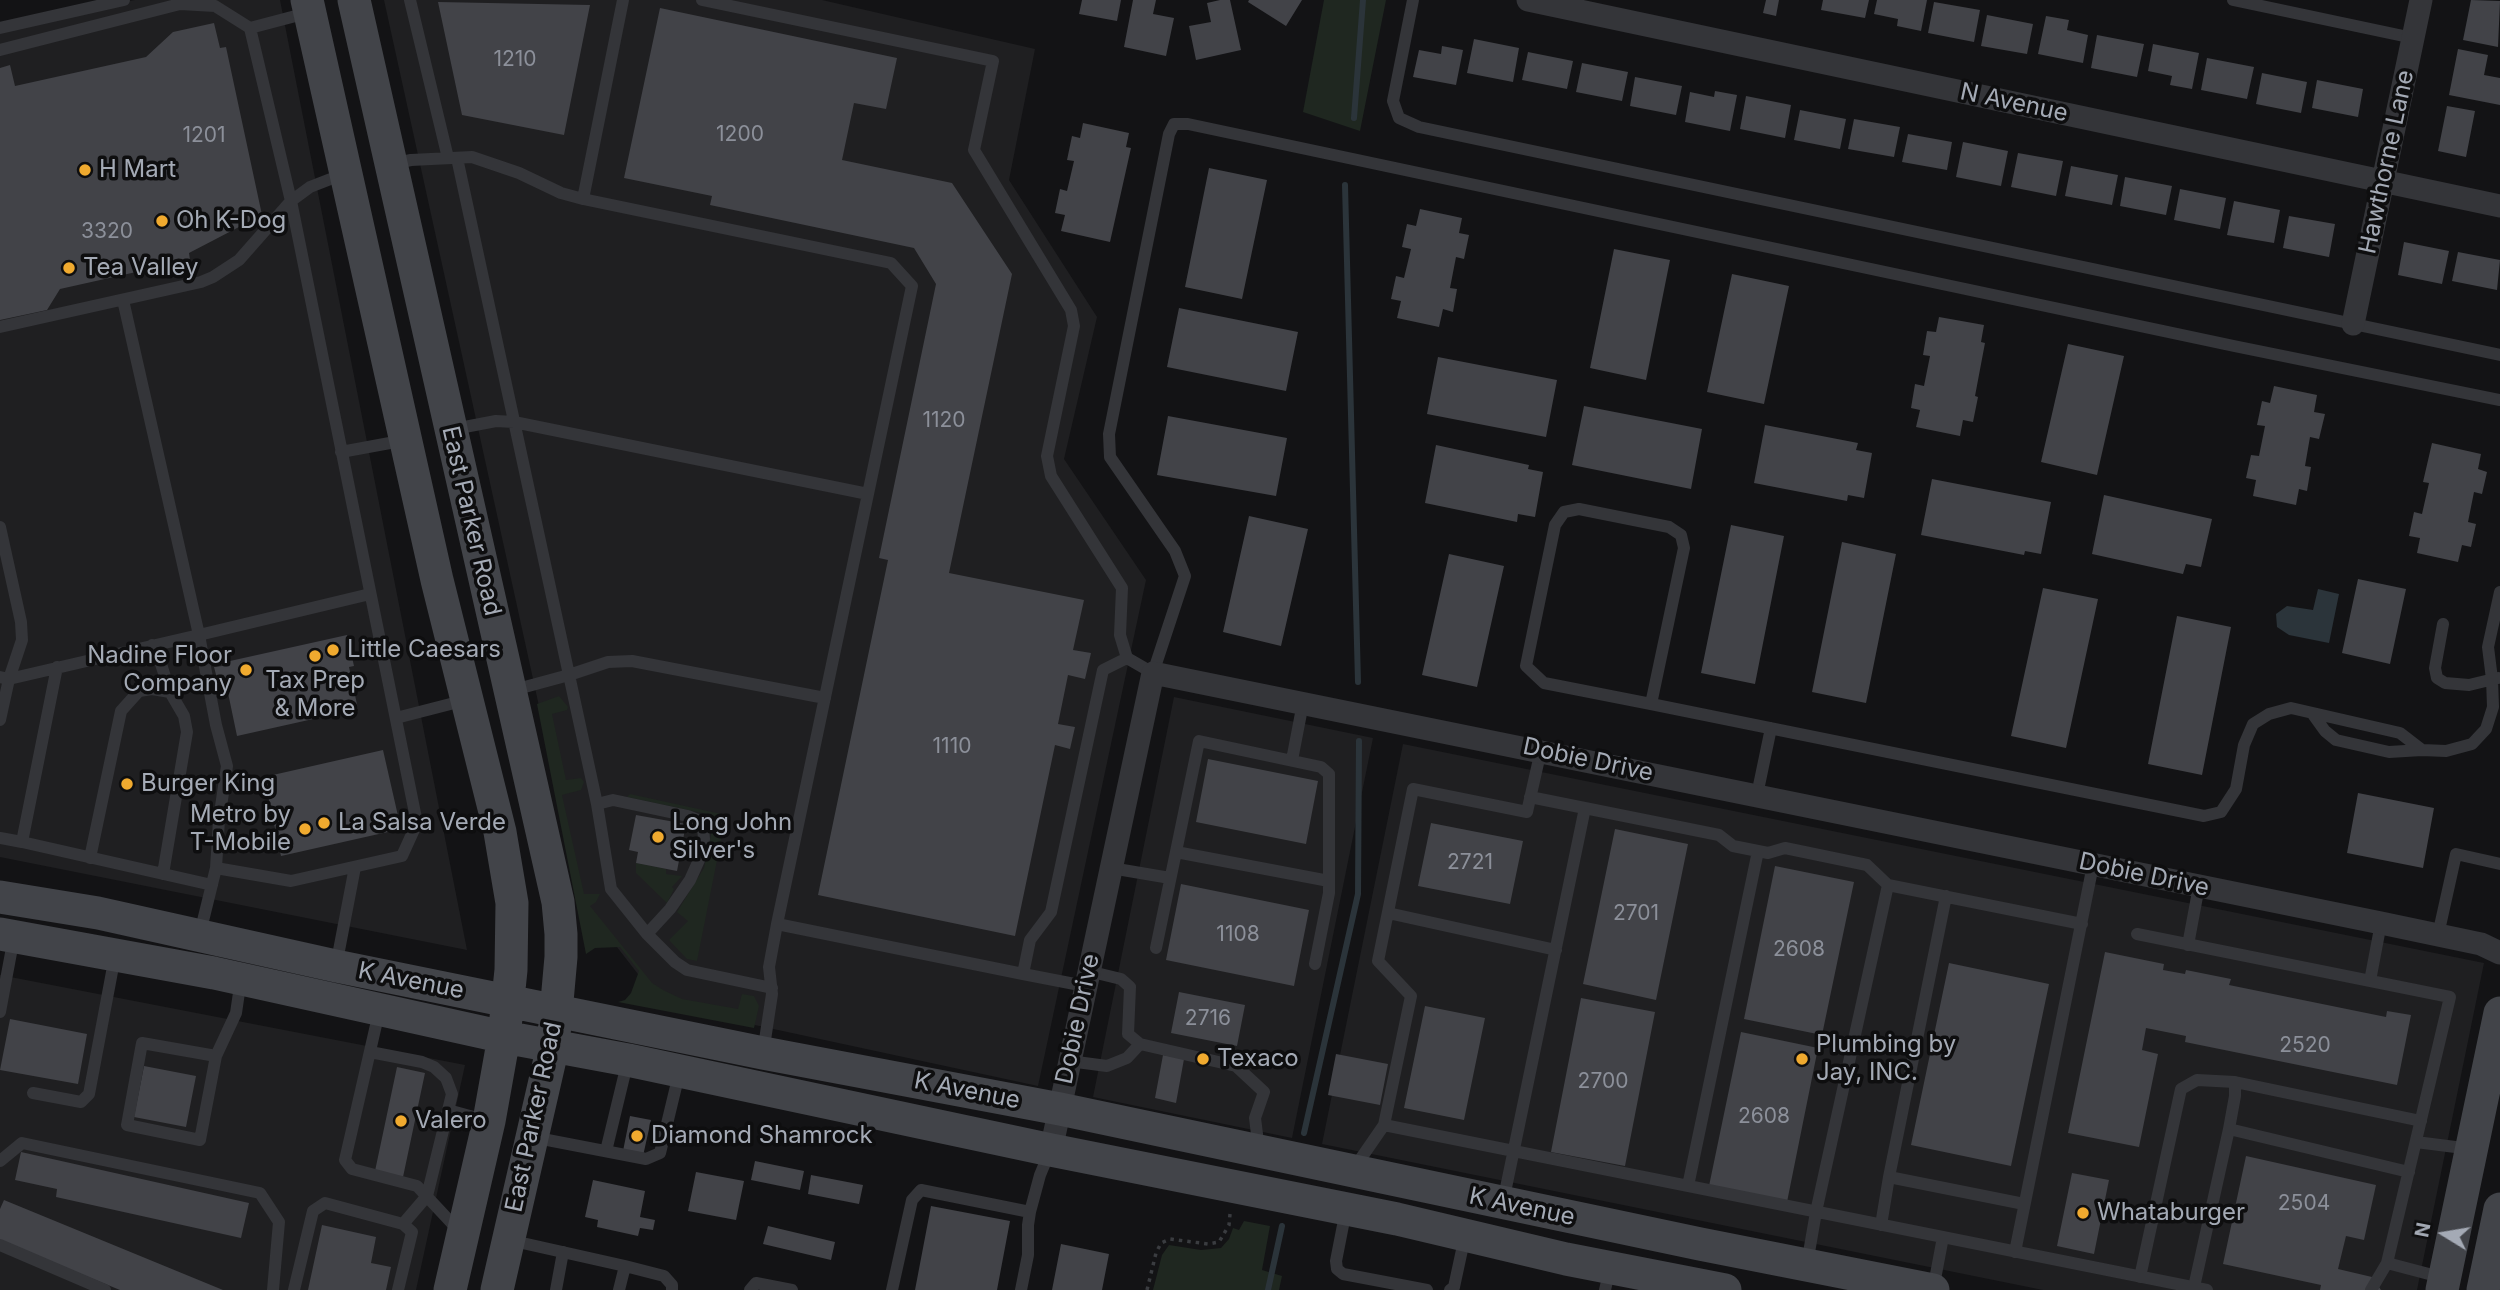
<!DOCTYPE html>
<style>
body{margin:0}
#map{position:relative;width:2500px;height:1290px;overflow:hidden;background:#131315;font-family:Inter,sans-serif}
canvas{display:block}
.north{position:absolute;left:2409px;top:1199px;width:70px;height:70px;-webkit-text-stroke:5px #0e0e0f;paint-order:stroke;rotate:281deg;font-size:19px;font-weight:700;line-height:28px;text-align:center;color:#a4aab5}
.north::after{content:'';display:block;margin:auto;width:24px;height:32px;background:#a4aab5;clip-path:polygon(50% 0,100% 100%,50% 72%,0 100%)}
</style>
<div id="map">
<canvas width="2500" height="1290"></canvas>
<div class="north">N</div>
</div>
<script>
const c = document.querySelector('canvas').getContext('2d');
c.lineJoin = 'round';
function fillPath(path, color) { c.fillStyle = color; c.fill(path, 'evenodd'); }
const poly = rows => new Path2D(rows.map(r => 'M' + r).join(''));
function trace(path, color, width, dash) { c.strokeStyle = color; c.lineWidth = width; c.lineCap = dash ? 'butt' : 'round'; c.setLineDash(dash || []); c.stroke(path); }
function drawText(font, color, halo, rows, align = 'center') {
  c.font = font + ' Inter,sans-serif'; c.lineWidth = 7; c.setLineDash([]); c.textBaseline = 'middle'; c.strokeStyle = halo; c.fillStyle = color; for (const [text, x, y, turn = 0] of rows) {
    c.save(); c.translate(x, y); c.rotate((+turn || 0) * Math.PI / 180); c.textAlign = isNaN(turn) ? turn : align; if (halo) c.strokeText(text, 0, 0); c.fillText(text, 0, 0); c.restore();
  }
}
const built = poly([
 [135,0,280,0,467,950,0,857,0,24],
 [384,0,822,0,1035,49,1009,180,1097,317,1064,459,1146,580,1038,1086,662,1005,582,902],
 [1174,697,1373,738,1292,1138,1093,1097],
 [1403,744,2484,963,2417,1290,2043,1290,1322,1144],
 [0,975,465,1065,416,1290,0,1290]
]);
const green = poly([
 [1324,0,1386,0,1360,131,1303,112],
 [559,696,568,707,567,710,552,714,566,780,581,778,584,782,581,790,562,795,584,894,600,894,596,902,590,906,652,983,663,990,682,999,738,1009,742,994,754,996,759,1006,754,1028,618,1002,625,1000,631,993,639,971,620,947,595,948,586,954,537,704],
 [630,794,726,815,697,961,687,959,669,940,688,921,677,912,704,868,713,825,712,818,707,814,627,797],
 [636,863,666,869,666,874,682,876,672,887,674,889,667,903,636,873],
 [1244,1221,1270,1226,1262,1270,1282,1276,1279,1290,1153,1290,1162,1255,1169,1245,1201,1250,1221,1248,1229,1239,1233,1228,1239,1230]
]);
const water = poly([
 [2318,589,2339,594,2329,643,2289,635,2277,627,2276,614,2287,606,2313,610]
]);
const stream = poly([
 [1354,118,1363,0],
 [1345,185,1358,682],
 [1304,1133,1358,894,1359,741],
 [1268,1290,1282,1226]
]);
const building = poly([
 [1082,0,1121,0,1117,21,1079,14],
 [1133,0,1156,0,1153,14,1174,18,1166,56,1124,47],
 [1220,0,1230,0,1241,50,1196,60,1189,26,1211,22,1207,3],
 [1249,0,1302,0,1286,26,1248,2],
 [1766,0,1779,0,1776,16,1763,13],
 [1823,0,1869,0,1865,18,1821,10],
 [1877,0,1927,0,1921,31,1897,26,1898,19,1874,14],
 [2471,0,2500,1,2498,47,2463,40],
 [438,2,590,5,564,135,462,115],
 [1934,2,1980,10,1974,42,1928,33],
 [660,8,897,58,886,109,854,103,842,160,952,183,1012,274,949,573,1084,600,1073,650,1091,653,1085,679,1068,675,1058,724,1075,727,1070,749,1055,745,1015,936,818,895,888,560,879,558,936,284,914,248,710,205,712,196,624,178],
 [1987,15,2033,24,2027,54,1981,46],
 [2046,16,2069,20,2067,30,2088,35,2083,63,2038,54],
 [214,23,220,48,226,47,262,215,189,253,190,260,60,289,47,310,0,320,0,68,10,65,15,86,146,57,173,32],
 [2097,35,2144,44,2137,77,2091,68],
 [1474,39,1519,48,1513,82,1467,73],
 [2153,44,2199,53,2192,89,2170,85,2172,76,2148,71],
 [1442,46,1463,50,1456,85,1413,77,1419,50,1441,54],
 [2458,49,2488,55,2484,75,2500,78,2500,105,2449,95],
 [1528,52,1573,61,1567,89,1522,80],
 [2207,58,2254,67,2247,99,2201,90],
 [1582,63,1628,72,1622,101,1576,92],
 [2262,73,2307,82,2301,113,2256,104],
 [1635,77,1682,86,1676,115,1630,106],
 [2317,80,2363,89,2358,117,2312,108],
 [1715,91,1737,95,1730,131,1685,122,1690,92,1714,97],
 [1746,96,1791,105,1785,138,1740,129],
 [2447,106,2475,111,2466,157,2438,151],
 [1800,110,1846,119,1840,149,1794,140],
 [1854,119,1900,127,1894,157,1848,149],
 [1083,123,1129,133,1126,147,1131,148,1110,242,1061,231,1065,215,1055,213,1060,189,1067,191,1074,161,1067,160,1072,136,1080,138],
 [1908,134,1952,142,1947,170,1902,162],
 [1963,142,2008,151,2001,186,1956,177],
 [2018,153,2063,161,2056,196,2011,187],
 [2071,166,2118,175,2112,205,2065,196],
 [1209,168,1267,180,1242,299,1185,287],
 [2125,177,2172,186,2166,215,2120,206],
 [2180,189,2226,198,2220,229,2174,220],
 [2234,201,2280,210,2274,243,2227,235],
 [1420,209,1462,218,1459,233,1469,235,1464,259,1456,257,1450,288,1457,289,1453,312,1443,309,1439,327,1397,318,1401,301,1391,299,1396,276,1404,278,1411,249,1402,247,1407,224,1416,226],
 [2289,216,2335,224,2329,257,2283,248],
 [2404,242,2449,251,2442,284,2398,275],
 [1614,249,1670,260,1646,380,1590,368],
 [2458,252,2500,260,2497,290,2452,281],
 [1732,274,1789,286,1764,404,1707,392],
 [1179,308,1298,332,1286,391,1167,367],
 [1939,317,1984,325,1981,342,1985,343,1975,396,1978,397,1973,422,1963,420,1960,436,1916,427,1920,410,1911,408,1915,384,1924,386,1930,356,1923,355,1927,331,1936,332],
 [2068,344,2124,356,2097,475,2041,462],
 [1438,357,1557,380,1546,437,1427,414],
 [2274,386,2317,395,2314,412,2325,414,2319,439,2310,437,2305,466,2311,467,2307,491,2299,489,2296,505,2253,496,2256,480,2246,478,2251,455,2259,456,2265,426,2257,425,2262,401,2270,403],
 [1584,406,1702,429,1691,489,1572,465],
 [1168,416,1287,438,1276,496,1157,475],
 [1765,425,1858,443,1856,450,1872,453,1864,498,1848,495,1847,501,1754,483],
 [2432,443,2481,454,2478,469,2487,472,2482,494,2474,492,2468,522,2476,524,2471,547,2462,545,2458,562,2417,553,2420,538,2409,536,2414,512,2422,514,2429,483,2423,482],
 [1436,445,1529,465,1528,469,1543,472,1535,517,1518,514,1517,522,1425,503],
 [1932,479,2051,502,2041,554,2025,551,2024,555,1921,535],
 [2104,495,2212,519,2201,567,2186,564,2183,574,2092,554],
 [1249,516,1308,529,1281,646,1223,632],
 [1731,525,1784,536,1755,684,1701,673],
 [1842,542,1896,554,1866,703,1812,692],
 [1449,554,1504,566,1477,687,1422,675],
 [2358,579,2406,589,2390,664,2342,653],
 [2043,588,2098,599,2066,748,2011,736],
 [2177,616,2231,627,2202,775,2148,764],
 [347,635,354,666,349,667,358,709,237,736,227,688,220,690,214,667,222,666,221,663],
 [383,750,401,829,281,856,264,777],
 [1208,759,1318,781,1306,844,1196,822],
 [2358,793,2434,808,2423,868,2347,853],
 [636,815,686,824,677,871,636,863,638,852,629,850],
 [1431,823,1523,841,1510,904,1418,886],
 [1615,829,1688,844,1656,1000,1583,984],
 [1775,866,1854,882,1822,1035,1744,1019],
 [1181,884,1309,910,1294,986,1166,960],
 [2105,952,2164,964,2163,970,2185,974,2186,970,2231,979,2229,985,2386,1017,2387,1011,2411,1015,2397,1085,2185,1042,2186,1036,2146,1028,2142,1050,2158,1054,2139,1147,2068,1133],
 [1949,963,2049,984,2011,1166,1911,1145],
 [1179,992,1245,1005,1237,1046,1171,1033],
 [1581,998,1655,1012,1625,1166,1551,1152],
 [1425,1006,1485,1018,1464,1120,1404,1108],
 [10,1019,87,1034,78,1084,0,1070],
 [1741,1032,1818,1048,1787,1202,1709,1186],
 [1336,1054,1388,1064,1380,1105,1328,1095],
 [1163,1055,1184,1059,1176,1103,1155,1098],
 [144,1066,196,1076,186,1127,134,1117],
 [397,1067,425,1073,403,1177,375,1171],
 [630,1116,651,1120,643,1156,623,1151],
 [21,1152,249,1203,241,1238,56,1197,57,1189,15,1180],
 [2246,1156,2376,1185,2364,1240,2346,1236,2338,1269,2372,1277,2381,1290,2320,1290,2321,1285,2223,1264],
 [755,1161,804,1171,800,1190,751,1180],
 [696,1172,744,1181,736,1220,688,1211],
 [2072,1173,2109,1180,2094,1254,2057,1246],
 [811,1175,863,1185,859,1204,808,1194],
 [593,1180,645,1191,640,1217,655,1220,653,1230,640,1228,638,1236,597,1227,598,1220,585,1217],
 [4,1200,223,1290,120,1290,0,1241,0,1209],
 [931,1206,1010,1221,997,1290,915,1290],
 [322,1225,376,1237,371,1263,391,1267,386,1290,308,1290],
 [768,1226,835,1242,831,1260,763,1244],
 [1061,1244,1109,1254,1102,1290,1052,1290]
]);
const path = poly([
 [1147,1290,1156,1253,1161,1243,1170,1239,1208,1244,1219,1242,1229,1225,1230,1214]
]);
const lane = poly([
 [410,0,448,158],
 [702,0,993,61,974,150,1071,310,1074,326,1047,456,1051,476,1122,588,1120,635,1127,658,1153,673,1185,576,1175,551,1110,457,1109,434,1169,134,1174,124,1188,124,2234,346,2500,400],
 [1413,0,1393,101,1399,118,1419,127,2500,355],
 [2233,0,2413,38],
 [0,28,124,0],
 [250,28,307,13],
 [0,50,180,4,215,6,250,28,291,201,239,260,213,277,201,282,0,327],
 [457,158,597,804,611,889,647,934,675,962,687,970,772,988],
 [391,164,411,160,472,157,519,173,561,193,583,199,891,263,912,286,777,924,769,967,772,994,763,1053],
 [583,199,623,0],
 [123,300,199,635,370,594],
 [454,429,496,421,514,422,868,494],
 [341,452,406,440],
 [1579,509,1669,527,1681,535,1684,548,1651,704,1544,683,1526,666,1555,525,1564,512,1579,509],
 [0,527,21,622,22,640,9,679,0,720],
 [2443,624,2435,668,2437,678,2445,683,2469,685,2498,678],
 [152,645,160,661,170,692,184,716,187,732,163,874],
 [0,677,9,679,199,635,216,725,227,766,219,820,216,868],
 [510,691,569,675,608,662,632,661,825,698],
 [1651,704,2204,816,2221,812,2236,789,2244,745,2253,724,2269,714,2291,708,2400,733,2422,750],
 [2312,713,2325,731,2336,740,2389,752,2422,750,2446,751,2472,744,2486,729,2493,707,2492,679,2488,647,2500,592],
 [396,718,466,700],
 [1541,750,1527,812,1413,789,1378,961,1411,996,1384,1125,2207,1290],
 [1292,760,1303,703],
 [1757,795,1771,728],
 [1530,797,1719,835,1733,846,1768,853,1785,848,1867,865,1888,885,2082,924],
 [597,804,613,800,688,816,698,820,703,828,704,839,699,860,690,880,670,909,647,934],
 [0,838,22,842,57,667],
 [22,842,212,885],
 [1176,852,1329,881],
 [90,858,121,711,139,691,152,689,170,692],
 [1111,868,1170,878],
 [1946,896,1889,1177,2024,1204],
 [1388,913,1556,950],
 [777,924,1023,974,1030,940,1051,912,1103,670,1127,658],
 [200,933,216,868,291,881,402,856,417,823,291,201,310,187,346,173],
 [2137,934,2450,997,2387,1263,2371,1290],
 [2438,935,2456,854,2500,864],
 [2188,945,2199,886],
 [1156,948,1199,741,1321,767,1329,774,1329,893,1315,964],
 [336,966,355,867],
 [1088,971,1121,979,1130,987,1128,1034,1140,1044,1236,1066,1264,1092,1255,1118,1259,1150],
 [1023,974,1085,986],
 [2370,981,2381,923],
 [0,1012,14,937],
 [379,1012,345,1160,352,1169,417,1186,460,1232],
 [370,1052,422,1062,434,1067,446,1078,452,1094,427,1196,403,1224],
 [216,1056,142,1043,127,1125,200,1140,216,1056,236,1013,241,979],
 [1069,1061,1107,1066,1127,1058,1140,1044],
 [2235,1082,2421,1121],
 [33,1093,81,1102,89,1094,115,956],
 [448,1110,488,1121],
 [532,1137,646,1159,660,1153,679,1074],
 [2416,1142,2471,1149],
 [606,1151,628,1060],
 [0,1161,22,1143,260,1193,279,1222,273,1290],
 [1355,1167,1384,1125],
 [1688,1186,1758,851],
 [1503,1202,1585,808],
 [1346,1210,1336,1261,1337,1269,1343,1274,1427,1290],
 [1881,1225,1889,1177],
 [509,1240,625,1266,619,1290],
 [0,1245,105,1290],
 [2015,1252,2093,865],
 [2387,1263,2444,1278],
 [1807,1264,1816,1212,1888,885],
 [625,1266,664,1276,672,1285,672,1290],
 [2140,1277,2181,1089,2197,1080,2235,1082,2235,1096,2229,1129,2409,1172],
 [2194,1287,2229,1129],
 [294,1290,313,1211,325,1203,403,1224,412,1232,398,1290],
 [556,1290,563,1252],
 [750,1290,756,1283,792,1290],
 [892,1290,912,1200,921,1190,1030,1212],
 [1021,1290,1028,1255,1028,1225,1030,1212,1040,1175,1050,1151],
 [1450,1290,1454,1287,1465,1236],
 [1605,1290,1610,1268],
 [1933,1290,1943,1237]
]);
const street = poly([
 [1528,0,2500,206],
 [2353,324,2421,0],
 [1051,1150,1153,673,2381,923,2481,944,2500,953]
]);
const secondary = poly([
 [307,0,437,580,500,832,512,903,511,970,504,1037,489,1121,450,1290],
 [354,0,558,902,561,934,561,957,553,1046,497,1290],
 [0,897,98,913,336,966,763,1053,1060,1109,1700,1244,1933,1290],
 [0,934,214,973,504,1037,628,1060,1051,1150,1397,1219,1566,1259,1725,1290],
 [2442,1290,2500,1013],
 [2483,1290,2500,1209]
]);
const markers = [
 [85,170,7,"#f0aa2f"],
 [162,221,7,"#f0aa2f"],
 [69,268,7,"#f0aa2f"],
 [333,650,7,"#f0aa2f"],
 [315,656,7,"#f0aa2f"],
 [246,670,7,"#f0aa2f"],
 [127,784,7,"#f0aa2f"],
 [324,823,7,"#f0aa2f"],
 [305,829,7,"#f0aa2f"],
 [658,837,7,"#f0aa2f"],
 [1203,1059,7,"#f0aa2f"],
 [1802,1059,7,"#f0aa2f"],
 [401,1121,7,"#f0aa2f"],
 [637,1136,7,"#f0aa2f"],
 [2083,1213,7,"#f0aa2f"]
];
const numberNames = [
 ["1210",515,60],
 ["1200",740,135],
 ["1201",204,136],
 ["3320",107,232],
 ["1120",944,421],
 ["1110",952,747],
 ["2721",1470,863],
 ["2701",1636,914],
 ["1108",1238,935],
 ["2608",1799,950],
 ["2716",1208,1019],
 ["2520",2305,1046],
 ["2700",1603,1082],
 ["2608",1764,1117],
 ["2504",2304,1204]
];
const streetNames = [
 ["N Avenue",2014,103,12],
 ["Hawthorne Lane",2387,162,-78],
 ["East Parker Road",471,521,77],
 ["Dobie Drive",1588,760,12],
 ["Dobie Drive",2144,875,12],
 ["K Avenue",411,981,11],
 ["Dobie Drive",1078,1019,-78],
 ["K Avenue",967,1091,11],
 ["East Parker Road",534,1117,-78],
 ["K Avenue",1522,1207,12]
];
const poiNames = [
 ["H Mart",99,170],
 ["Oh K-Dog",176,221],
 ["Tea Valley",83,268],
 ["Little Caesars",347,650],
 ["Nadine Floor",232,656,"right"],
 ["Company",232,684,"right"],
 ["Tax Prep",315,681,"center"],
 ["& More",315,709,"center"],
 ["Burger King",141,784],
 ["Metro by",291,815,"right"],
 ["T-Mobile",291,843,"right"],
 ["La Salsa Verde",338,823],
 ["Long John",672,823],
 ["Silver's",672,851],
 ["Plumbing by",1816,1045],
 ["Jay, INC.",1816,1073],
 ["Texaco",1217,1059],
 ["Valero",415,1121],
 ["Diamond Shamrock",651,1136],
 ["Whataburger",2097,1213]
];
fillPath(built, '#1f1f21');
fillPath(green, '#1f2720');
fillPath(water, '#2b343a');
trace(stream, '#2b343a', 6);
fillPath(building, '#424348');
trace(path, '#3a3c40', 3.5, [3.5, 5]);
trace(lane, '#343539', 12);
trace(street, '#343539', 23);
trace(secondary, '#424449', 33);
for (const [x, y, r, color] of markers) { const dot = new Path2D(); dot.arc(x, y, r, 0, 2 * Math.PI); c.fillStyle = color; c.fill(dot); trace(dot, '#0e0e0f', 2.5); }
drawText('21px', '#8c909a', null, numberNames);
drawText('24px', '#a4aab5', '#0e0e0f', streetNames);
drawText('24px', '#a4aab5', '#0e0e0f', poiNames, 'left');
</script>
